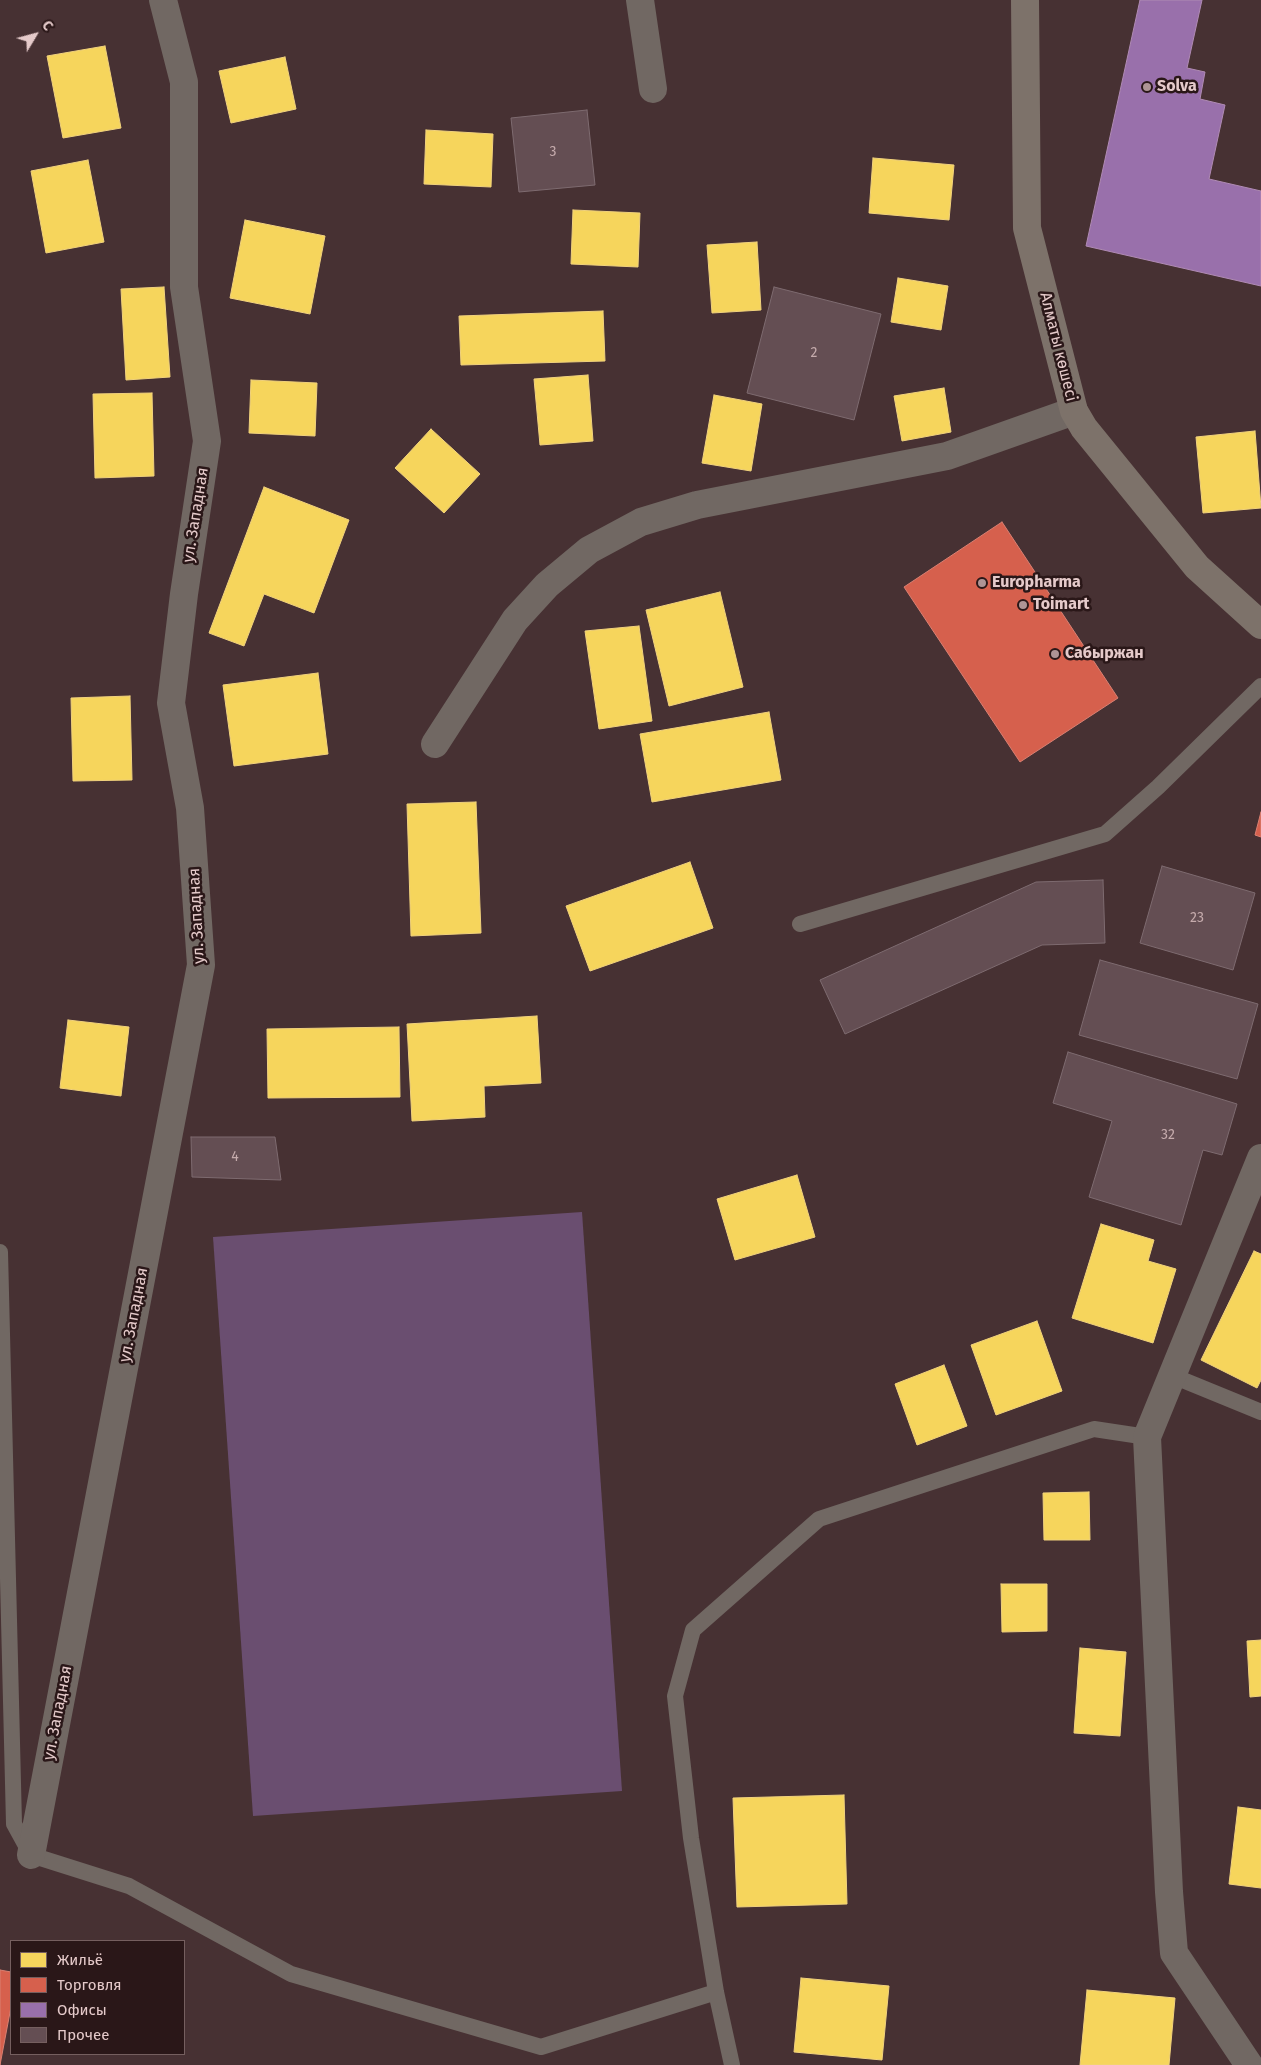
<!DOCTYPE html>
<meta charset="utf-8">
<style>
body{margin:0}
#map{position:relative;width:1261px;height:2065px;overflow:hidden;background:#473133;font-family:"Fira Sans",sans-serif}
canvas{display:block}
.legend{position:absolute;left:10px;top:1940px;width:175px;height:115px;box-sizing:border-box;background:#2a1718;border:1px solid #755f5f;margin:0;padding:6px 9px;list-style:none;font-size:15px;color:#e5caca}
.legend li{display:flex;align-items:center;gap:10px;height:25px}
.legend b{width:25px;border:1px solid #755f5f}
.north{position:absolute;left:10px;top:10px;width:50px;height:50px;-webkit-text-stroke:4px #2a1718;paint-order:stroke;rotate:53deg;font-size:14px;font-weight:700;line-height:20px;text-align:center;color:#e5caca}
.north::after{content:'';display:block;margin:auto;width:18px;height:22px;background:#e5caca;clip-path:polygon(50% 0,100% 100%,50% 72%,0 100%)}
</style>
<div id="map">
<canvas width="1261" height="2065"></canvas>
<ul class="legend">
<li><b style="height:14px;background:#f6d55c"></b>Жильё</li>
<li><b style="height:14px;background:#d6604d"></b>Торговля</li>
<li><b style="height:14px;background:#9970ab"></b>Офисы</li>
<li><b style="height:14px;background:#644e53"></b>Прочее</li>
</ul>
<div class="north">С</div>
</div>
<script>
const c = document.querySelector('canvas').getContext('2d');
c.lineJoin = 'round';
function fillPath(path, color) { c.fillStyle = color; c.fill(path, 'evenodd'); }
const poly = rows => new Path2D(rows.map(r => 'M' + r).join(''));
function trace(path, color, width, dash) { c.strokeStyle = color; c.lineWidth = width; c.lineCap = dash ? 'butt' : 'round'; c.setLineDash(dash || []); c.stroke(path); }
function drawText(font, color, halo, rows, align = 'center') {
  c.font = font + ' "Fira Sans",sans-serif'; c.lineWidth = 5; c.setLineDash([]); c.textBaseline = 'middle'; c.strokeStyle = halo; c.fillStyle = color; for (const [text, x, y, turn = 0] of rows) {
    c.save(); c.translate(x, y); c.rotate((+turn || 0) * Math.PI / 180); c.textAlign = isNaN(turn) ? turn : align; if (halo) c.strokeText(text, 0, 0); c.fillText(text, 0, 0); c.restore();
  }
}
const green = poly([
 [582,1212,622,1791,253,1816,213,1237]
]);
const homes = poly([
 [105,46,121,128,63,138,47,56,105,46],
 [285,57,296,109,231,123,219,71,285,57],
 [426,130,493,134,491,187,424,184,426,130],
 [873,158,954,165,949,220,869,213,873,158],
 [88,160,104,242,46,253,31,171,88,160],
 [573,210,640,213,638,267,571,264,573,210],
 [245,220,325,236,310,314,230,298,245,220],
 [757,242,761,310,712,313,707,245,757,242],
 [898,278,948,286,941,330,891,322,898,278],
 [164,287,170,377,126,380,121,289,164,287],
 [603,311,605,361,461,365,459,316,603,311],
 [588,375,593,441,540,445,534,379,588,375],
 [251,380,317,383,315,436,249,433,251,380],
 [944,388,951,432,902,441,894,396,944,388],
 [152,393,154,476,95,478,93,394,152,393],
 [714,395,762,404,751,471,702,463,714,395],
 [431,429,480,474,444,513,395,468,431,429],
 [1255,431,1261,508,1203,513,1196,437,1255,431],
 [264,487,349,520,314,613,264,594,244,646,209,633,264,487],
 [720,592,743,687,669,706,646,610,720,592],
 [639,626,652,721,599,729,585,631,639,626],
 [318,673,328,754,234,766,223,685,318,673],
 [130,696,132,780,73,781,71,698,130,696],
 [769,712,781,780,652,802,640,734,769,712],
 [476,802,481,933,411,936,407,804,476,802],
 [690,862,713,928,590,971,566,906,690,862],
 [537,1016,541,1083,484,1086,485,1117,412,1121,407,1024,537,1016],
 [68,1020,129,1027,121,1096,60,1088,68,1020],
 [399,1027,400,1097,268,1098,267,1029,399,1027],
 [797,1175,815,1237,735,1260,717,1199,797,1175],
 [1101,1224,1154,1240,1148,1261,1176,1269,1153,1343,1072,1318,1101,1224],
 [1254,1251,1261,1254,1261,1380,1257,1388,1201,1360,1254,1251],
 [1037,1321,1062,1391,996,1415,971,1345,1037,1321],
 [944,1365,967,1426,917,1445,895,1384,944,1365],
 [1089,1492,1090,1540,1044,1540,1043,1493,1089,1492],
 [1001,1584,1047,1584,1047,1631,1002,1632,1001,1584],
 [1261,1640,1261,1696,1250,1697,1247,1641,1261,1640],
 [1080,1648,1126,1652,1120,1736,1074,1733,1080,1648],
 [844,1795,847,1904,737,1907,733,1798,844,1795],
 [1238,1807,1261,1810,1261,1888,1229,1884,1238,1807],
 [801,1978,889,1986,882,2060,794,2052,801,1978],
 [1087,1990,1175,1998,1169,2065,1080,2065,1087,1990]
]);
const shops = poly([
 [1002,522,1118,698,1020,762,904,587,1002,522],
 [1261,812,1261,837,1255,835,1261,812],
 [0,1970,11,1972,11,2007,0,2065,0,1970]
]);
const offices = poly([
 [1140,0,1202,0,1187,68,1205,72,1200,99,1225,105,1209,179,1261,191,1261,286,1086,246,1140,0]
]);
const building = poly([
 [587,110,595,185,519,192,511,118,587,110],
 [774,287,881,314,854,420,747,393,774,287],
 [1162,866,1255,893,1233,970,1140,943,1162,866],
 [1103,880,1105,943,1042,945,845,1034,820,980,1036,882,1103,880],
 [1100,960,1258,1004,1237,1079,1079,1035,1100,960],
 [1068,1052,1237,1104,1222,1155,1203,1150,1181,1225,1089,1197,1112,1121,1053,1103,1068,1052],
 [191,1137,275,1137,281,1180,192,1177,191,1137]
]);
const lane = poly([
 [800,924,1105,834,1158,787,1261,686],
 [0,1252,14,1824,31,1855,129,1886,291,1974,541,2047,716,1992],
 [1173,1376,1261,1412],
 [732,2065,716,1992,691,1838,675,1696,693,1630,819,1519,1094,1429,1147,1437]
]);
const street = poly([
 [640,0,653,89],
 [435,744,515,620,547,585,589,550,641,522,697,505,947,456,1074,411],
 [31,1855,201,965,190,808,171,703,184,594,207,441,184,287,184,82,163,0],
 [1249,2065,1174,1953,1169,1892,1147,1437,1261,1158]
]);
const primary = poly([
 [1025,0,1027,228,1074,411,1084,428,1197,567,1261,625]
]);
const markers = [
 [1147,87,5,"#ae9495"],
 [982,583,5,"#ae9495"],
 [1023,605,5,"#ae9495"],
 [1055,654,5,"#ae9495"]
];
const numberNames = [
 ["3",553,152],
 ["2",814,353],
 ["23",1197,918],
 ["32",1168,1135],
 ["4",235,1157]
];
const poiNames = [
 ["Solva",1157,87],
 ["Europharma",992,583],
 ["Toimart",1033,605],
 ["Сабыржан",1065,654]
];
const streetNames = [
 ["Алматы көшесі",1058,347,76],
 ["ул. Западная",196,515,-81],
 ["ул. Западная",197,916,-93],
 ["ул. Западная",134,1315,-79],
 ["ул. Западная",58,1713,-79]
];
fillPath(green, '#6a4e70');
fillPath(homes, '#f6d55c');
trace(homes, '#f1d27d', 1);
fillPath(shops, '#d6604d');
trace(shops, '#da8072', 1);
fillPath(offices, '#9970ab');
trace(offices, '#b08bb4', 1);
fillPath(building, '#644e53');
trace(building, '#7e6b70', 1);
trace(lane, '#716863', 16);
trace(street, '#716863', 28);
trace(primary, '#7d726a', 28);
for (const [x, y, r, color] of markers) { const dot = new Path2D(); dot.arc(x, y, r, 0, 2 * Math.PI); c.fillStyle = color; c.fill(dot); trace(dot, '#2a1718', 2); }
drawText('14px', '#c5abac', null, numberNames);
drawText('bold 16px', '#e5caca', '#2a1718', poiNames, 'left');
drawText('16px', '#e5caca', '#2a1718', streetNames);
</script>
